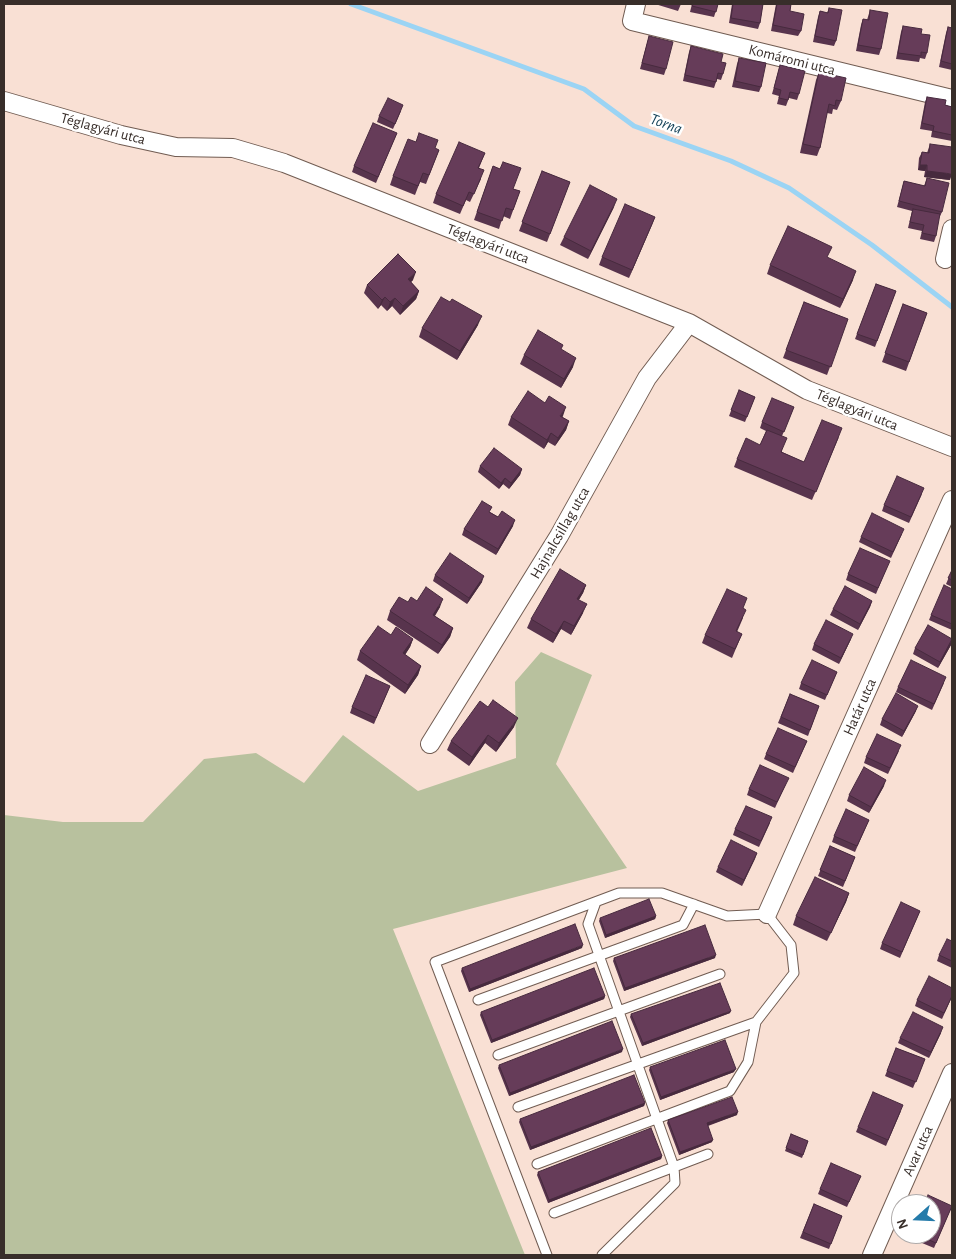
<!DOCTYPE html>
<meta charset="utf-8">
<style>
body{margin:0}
#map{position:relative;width:956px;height:1259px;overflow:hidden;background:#f9e0d4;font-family:"Alegreya Sans",sans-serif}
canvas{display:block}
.frame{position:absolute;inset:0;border:5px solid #382e2a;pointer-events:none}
.north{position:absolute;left:891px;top:1194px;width:50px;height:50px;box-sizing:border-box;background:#fff;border:1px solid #afabaa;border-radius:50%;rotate:250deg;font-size:14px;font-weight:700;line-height:20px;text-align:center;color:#382e2a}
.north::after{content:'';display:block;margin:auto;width:18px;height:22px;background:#257baa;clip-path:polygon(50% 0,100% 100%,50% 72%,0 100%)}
</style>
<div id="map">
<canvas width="956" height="1259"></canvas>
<div class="frame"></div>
<div class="north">N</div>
</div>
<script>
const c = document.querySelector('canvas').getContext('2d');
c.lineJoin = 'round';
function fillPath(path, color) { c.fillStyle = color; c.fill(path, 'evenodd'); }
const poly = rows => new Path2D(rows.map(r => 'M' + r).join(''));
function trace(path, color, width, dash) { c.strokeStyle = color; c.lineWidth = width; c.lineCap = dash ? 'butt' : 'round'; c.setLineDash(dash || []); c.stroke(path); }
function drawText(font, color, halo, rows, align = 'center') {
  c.font = font + ' "Alegreya Sans",sans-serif'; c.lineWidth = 5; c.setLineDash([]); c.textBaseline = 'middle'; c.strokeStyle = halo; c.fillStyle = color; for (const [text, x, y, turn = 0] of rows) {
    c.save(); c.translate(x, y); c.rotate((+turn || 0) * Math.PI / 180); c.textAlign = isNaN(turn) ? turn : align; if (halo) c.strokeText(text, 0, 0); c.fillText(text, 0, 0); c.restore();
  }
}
const green = poly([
 [541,652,592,675,556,764,627,868,393,929,525,1255,4,1255,4,815,63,822,143,822,204,759,256,753,304,783,343,735,418,791,516,758,515,682]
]);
const stream = poly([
 [351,4,584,89,634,126,731,161,789,188,872,245,952,307]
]);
const service = poly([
 [596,902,588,924,674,1167,675,1183,602,1255],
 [478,1000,683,925,694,904],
 [498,1055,720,974],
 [518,1107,756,1022,794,973,791,945,767,914,727,916,662,893,619,893,435,962,547,1255],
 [537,1164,730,1091,748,1062,756,1022],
 [554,1213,708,1154]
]);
const minor = poly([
 [636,4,632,21,952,99],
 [4,101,121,135,176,147,233,148,284,163,689,323,807,390,952,447],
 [945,259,952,229],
 [430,744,559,536,647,378,689,323],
 [767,914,952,500],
 [872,1255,952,1073]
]);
const wall = poly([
 [655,4,681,4,678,11],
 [692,4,718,4,714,17,690,12],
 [732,4,763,4,760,23,758,29,729,23],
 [776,4,791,4,790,11,801,31,798,36,771,31],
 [829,8,836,41,834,46,813,42,818,17,820,11,827,13],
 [870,10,881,49,879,55,856,51,861,25,863,19,867,20],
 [903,26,921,34,927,53,925,59,920,58,919,62,896,59,901,32],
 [948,27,952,28,952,70,939,67,946,33],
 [649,36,666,69,664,75,640,69],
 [691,46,721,62,723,74,721,80,717,79,714,88,683,81,689,52],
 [739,58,761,87,759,92,732,87,737,64],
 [780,65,799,94,797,100,789,98,786,106,777,104,779,96,772,94],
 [819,72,841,101,837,110,833,109,832,114,827,113,820,148,817,156,800,153,816,80],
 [927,97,945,105,952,107,952,141,931,137,932,131,920,129,925,102],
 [401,111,393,129,377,122,379,116],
 [397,133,376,183,352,172,354,166],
 [416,142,439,150,426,184,420,182,415,195,390,185,393,176],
 [930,144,950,180,924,177,925,171,918,170,919,158,922,152,927,153],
 [485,153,479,168,481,179,470,202,466,200,460,214,433,203,436,194],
 [493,166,500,169,513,189,520,191,510,219,503,216,499,229,474,220],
 [542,171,570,182,547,242,519,231],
 [927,178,942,212,939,218,936,236,934,242,920,239,922,231,908,228,912,211,897,207,904,181,924,186],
 [614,207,588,259,560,245,564,237],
 [655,217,629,278,599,265,602,257],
 [770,265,853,280,840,308,767,274],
 [413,280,411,282,419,291,416,299,400,315,392,306,387,311,381,305,378,309,364,293,367,285],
 [876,284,896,291,875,347,855,339],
 [450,302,478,325,457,360,419,337,422,328],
 [804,302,848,319,827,375,783,358],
 [903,304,927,313,906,371,882,362],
 [561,350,573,367,561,388,520,364,524,355],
 [739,390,755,397,745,422,729,416],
 [794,407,782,436,782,452,804,462,839,437,812,500,734,467,737,459,760,445,766,431,760,428,762,422],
 [563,416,562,417,569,421,566,430,555,446,548,442,544,449,508,425,511,417],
 [480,466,522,469,520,475,509,489,503,484,499,489,478,472],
 [922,494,909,523,882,511,884,505],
 [490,512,513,526,496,555,462,535,464,529],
 [902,534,891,558,859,542,861,537],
 [887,567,876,594,846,580,848,574],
 [952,570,952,587,946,584],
 [435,575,482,582,467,604,433,581],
 [586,585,583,593,579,600,583,613,571,635,561,629,553,643,527,628,531,619],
 [952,589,952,630,929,620,931,615],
 [417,601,440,607,435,616,453,628,450,637,438,654,387,620,390,611,408,602],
 [872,601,870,607,858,630,830,615,833,609],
 [743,608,743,618,737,632,742,634,732,658,702,643,705,635],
 [391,635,413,639,410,647,405,655,421,666,418,675,405,694,357,660,360,651],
 [851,639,839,664,812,650,814,644],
 [952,640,951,645,938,668,913,654,915,648],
 [837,672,825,700,799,689,801,683],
 [944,683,932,710,896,692,898,687],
 [390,686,374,724,350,713,352,707],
 [790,694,819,706,808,736,778,723],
 [916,711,902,737,880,725,882,719],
 [514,727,496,752,485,743,469,766,447,750,451,741],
 [807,741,793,773,764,759,766,754],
 [899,751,888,774,864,763,866,757],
 [786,784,775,808,747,795,749,789],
 [884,786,869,813,847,801,849,795],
 [869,820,855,852,832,842,834,836],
 [770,823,759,847,733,835,735,829],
 [830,846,855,857,843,887,818,876],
 [757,853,742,886,716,872,718,867],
 [849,893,846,902,827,941,793,925,796,916],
 [920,911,900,958,880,949,882,943],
 [656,916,655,919,605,938,599,921,600,918],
 [952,941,952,968,937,961,939,955],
 [582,948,469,992,461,971,462,968],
 [614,958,715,958,624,991,613,961],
 [605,996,604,999,491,1043,480,1015,481,1012],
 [952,997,942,1019,915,1006,917,1000],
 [730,1013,642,1046,630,1017,631,1014],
 [941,1033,929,1058,898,1043,900,1038],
 [896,1048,925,1059,913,1088,885,1076],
 [622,1052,509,1096,498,1068,499,1065],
 [650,1067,734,1072,660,1100,649,1070],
 [645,1103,644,1106,530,1150,519,1122,520,1119],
 [901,1111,886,1146,856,1132,858,1127],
 [737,1115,708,1126,712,1142,679,1155,667,1123,668,1120],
 [791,1134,808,1141,802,1158,785,1151],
 [662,1156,661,1159,548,1203,537,1175,538,1172],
 [861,1176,847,1207,818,1194,820,1189],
 [814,1204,842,1216,829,1249,800,1238],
 [952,1206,934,1248,910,1238,911,1234,931,1234]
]);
const shadedWall = poly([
 [920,165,927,165,925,171,918,170],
 [927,171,952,174,950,180,924,177],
 [617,199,614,207,588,259,591,251],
 [655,217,652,225,629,278,632,270],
 [856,271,853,280,840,308,843,299],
 [416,272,413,280,405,288,408,279],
 [419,291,416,299,400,315,403,306],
 [385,297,381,305,378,309,382,300],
 [395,298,392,306,387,311,390,302],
 [482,316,478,325,457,360,460,351],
 [576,358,573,367,561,388,564,379],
 [566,407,563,416,557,424,560,416],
 [569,421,566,430,555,446,558,438],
 [551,433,548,442,544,449,547,440],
 [522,469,520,475,509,489,511,483],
 [505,478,503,484,499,489,501,483],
 [515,520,513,526,496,555,498,549],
 [484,576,482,582,467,604,469,598],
 [586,585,583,593,574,607,577,599],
 [443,599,440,607,430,623,433,615],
 [872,601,870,607,858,630,860,624],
 [587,604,583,613,571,635,574,626],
 [564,621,561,629,553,643,556,634],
 [453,628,450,637,438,654,442,645],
 [853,634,851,639,839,664,841,658],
 [413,639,410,647,400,662,403,653],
 [952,640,951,645,938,668,940,662],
 [421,666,418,675,405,694,408,685],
 [918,706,916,711,902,737,904,731],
 [518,718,514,727,496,752,499,743],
 [488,735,485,743,469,766,472,757],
 [886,780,884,786,869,813,871,807],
 [757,853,755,859,742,886,744,880],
 [849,893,846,902,827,941,831,933],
 [656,916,655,919,605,938,606,935],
 [583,945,582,948,469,992,470,989],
 [716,955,715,958,624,991,625,988],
 [605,996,604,999,491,1043,492,1040],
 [731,1011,730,1013,642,1046,643,1043],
 [943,1027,941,1033,929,1058,931,1052],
 [623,1049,622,1052,509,1096,510,1093],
 [736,1069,734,1072,660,1100,661,1097],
 [645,1103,644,1106,530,1150,531,1147],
 [738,1112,737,1115,706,1126,707,1123],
 [713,1140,712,1142,679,1155,680,1152],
 [662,1156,661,1159,548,1203,549,1200]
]);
const building = poly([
 [693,4,718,4,716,12,692,6,693,4],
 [733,4,763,4,760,23,731,18,733,4],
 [777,4,791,4,790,11,804,14,801,31,773,25,777,4],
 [829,8,842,10,836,41,815,36,820,11,828,13,829,8],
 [870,10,888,13,881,49,858,45,863,19,869,20,870,10],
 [903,26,922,29,921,34,930,35,927,53,921,52,921,56,898,53,903,26],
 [948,27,952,28,952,64,941,61,948,27],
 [649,36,673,42,666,69,642,63,649,36],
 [691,46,723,54,721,62,726,63,723,74,718,73,716,82,685,75,691,46],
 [739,58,766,63,761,87,735,81,739,58],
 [780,65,805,71,799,94,790,92,788,100,779,98,781,90,774,88,780,65],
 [819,72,846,78,841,101,836,100,835,106,829,104,820,148,803,144,819,72],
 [927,97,946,100,945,105,952,107,952,135,933,131,934,126,922,123,927,97],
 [388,98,403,105,395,124,379,116,388,98],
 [373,123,397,133,378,177,354,166,373,123],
 [419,133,438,140,435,148,439,150,429,175,423,173,418,186,393,176,408,139,416,142,419,133],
 [459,142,485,153,478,168,484,170,474,194,469,192,463,206,436,194,459,142],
 [930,144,952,147,952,174,927,171,927,165,920,165,922,152,929,153,930,144],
 [503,162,521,168,513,189,520,191,513,210,506,208,502,221,477,212,493,166,500,169,503,162],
 [542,171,570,182,550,234,522,222,542,171],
 [927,178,949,183,942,212,899,201,904,181,925,186,927,178],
 [590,185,617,199,591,251,564,237,590,185],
 [625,204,655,217,632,270,602,257,625,204],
 [913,209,940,214,936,236,922,233,924,225,910,222,913,209],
 [788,226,832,247,827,257,856,271,843,299,770,265,788,226],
 [398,254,416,272,408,279,419,291,403,306,395,298,390,302,385,297,382,300,367,285,398,254],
 [876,284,896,291,877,341,857,334,876,284],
 [441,297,450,302,452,299,482,316,460,351,422,328,441,297],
 [804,302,848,319,831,367,786,350,804,302],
 [903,304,927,313,909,362,885,353,903,304],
 [538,330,563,345,561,349,576,358,564,379,524,355,538,330],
 [739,390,755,397,747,417,731,410,739,390],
 [528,391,545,403,549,396,566,407,560,416,569,421,558,438,551,433,547,440,511,417,528,391],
 [772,398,794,407,784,432,762,422,772,398],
 [822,420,842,428,816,492,737,459,746,438,760,445,767,430,787,438,781,452,804,462,822,420],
 [494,448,522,469,511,483,505,478,501,483,480,466,494,448],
 [897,476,924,488,911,517,884,505,897,476],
 [482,501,492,507,489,512,498,517,502,511,515,520,498,549,464,529,482,501],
 [872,513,904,529,893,552,861,537,872,513],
 [860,548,890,561,878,588,848,574,860,548],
 [450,553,484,576,469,598,435,575,450,553],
 [560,569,586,585,577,599,587,604,574,626,564,621,556,634,531,619,560,569],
 [952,570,952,580,948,578,952,570],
 [944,585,952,589,952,624,931,615,944,585],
 [845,586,872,601,860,624,833,609,845,586],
 [426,587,443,599,433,615,453,628,442,645,390,611,399,597,408,602,411,597,417,601,426,587],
 [727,589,747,598,743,608,746,610,736,631,742,634,735,649,705,635,727,589],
 [826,620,853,634,841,658,814,644,826,620],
 [928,625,952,639,940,662,915,648,928,625],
 [378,626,391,635,396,627,413,639,403,653,421,666,408,685,360,651,378,626],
 [812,660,837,672,827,695,801,683,812,660],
 [911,660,946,677,934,704,898,687,911,660],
 [366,675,390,686,376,718,352,707,366,675],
 [896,693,918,706,904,731,882,719,896,693],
 [790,694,819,706,810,730,781,717,790,694],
 [493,700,518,718,499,743,488,735,472,757,451,741,480,701,488,707,493,700],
 [778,728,807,741,795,767,766,754,778,728],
 [877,734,901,745,890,768,866,757,877,734],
 [760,765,789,778,777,802,749,789,760,765],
 [864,767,886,780,871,807,849,795,864,767],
 [746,806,772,817,761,841,735,829,746,806],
 [846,809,869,820,857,846,834,836,846,809],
 [731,840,757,853,744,880,718,867,731,840],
 [830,846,855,857,845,881,820,870,830,846],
 [815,877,849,893,831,933,796,916,815,877],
 [649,899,656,916,606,935,600,918,649,899],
 [901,902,920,911,902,952,882,943,901,902],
 [575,924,583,945,470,989,462,968,575,924],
 [705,925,716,955,625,988,614,958,705,925],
 [947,939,952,941,952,961,939,955,947,939],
 [594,968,605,996,492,1040,481,1012,594,968],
 [929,976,952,988,952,996,944,1013,917,1000,929,976],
 [720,983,731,1011,643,1043,631,1014,720,983],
 [913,1012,943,1027,931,1052,900,1038,913,1012],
 [612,1021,623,1049,510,1093,499,1065,612,1021],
 [725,1040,736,1069,661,1097,650,1067,725,1040],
 [896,1048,925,1059,916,1082,887,1071,896,1048],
 [634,1075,645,1103,531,1147,520,1119,634,1075],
 [873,1092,903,1105,888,1140,858,1127,873,1092],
 [732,1097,738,1112,707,1123,713,1140,680,1152,668,1120,732,1097],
 [651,1128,662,1156,549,1200,538,1172,651,1128],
 [791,1134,808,1141,803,1155,786,1148,791,1134],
 [831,1163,861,1176,849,1202,820,1189,831,1163],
 [928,1195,952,1206,936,1243,916,1234,931,1234,931,1204,924,1204,928,1195],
 [814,1204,842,1216,831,1244,803,1232,814,1204]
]);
const streetNames = [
 ["Komáromi utca",792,60,14],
 ["Téglagyári utca",103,129,15],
 ["Téglagyári utca",488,244,21],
 ["Téglagyári utca",857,410,22],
 ["Hajnalcsillag utca",560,533,-60],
 ["Határ utca",860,707,-66],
 ["Avar utca",918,1151,-66]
];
const waterNames = [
 ["Torna",666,124,20]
];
fillPath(green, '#b8c19e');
trace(stream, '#9bd4f4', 5);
trace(service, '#715c52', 11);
trace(minor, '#715c52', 20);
trace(service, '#fff', 9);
trace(minor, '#fff', 18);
fillPath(wall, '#58344d');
fillPath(shadedWall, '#472a3e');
fillPath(building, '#663c59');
trace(building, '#472a3e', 1);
drawText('15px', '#382e2a', '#fff', streetNames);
drawText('italic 16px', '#154359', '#fff', waterNames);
</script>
